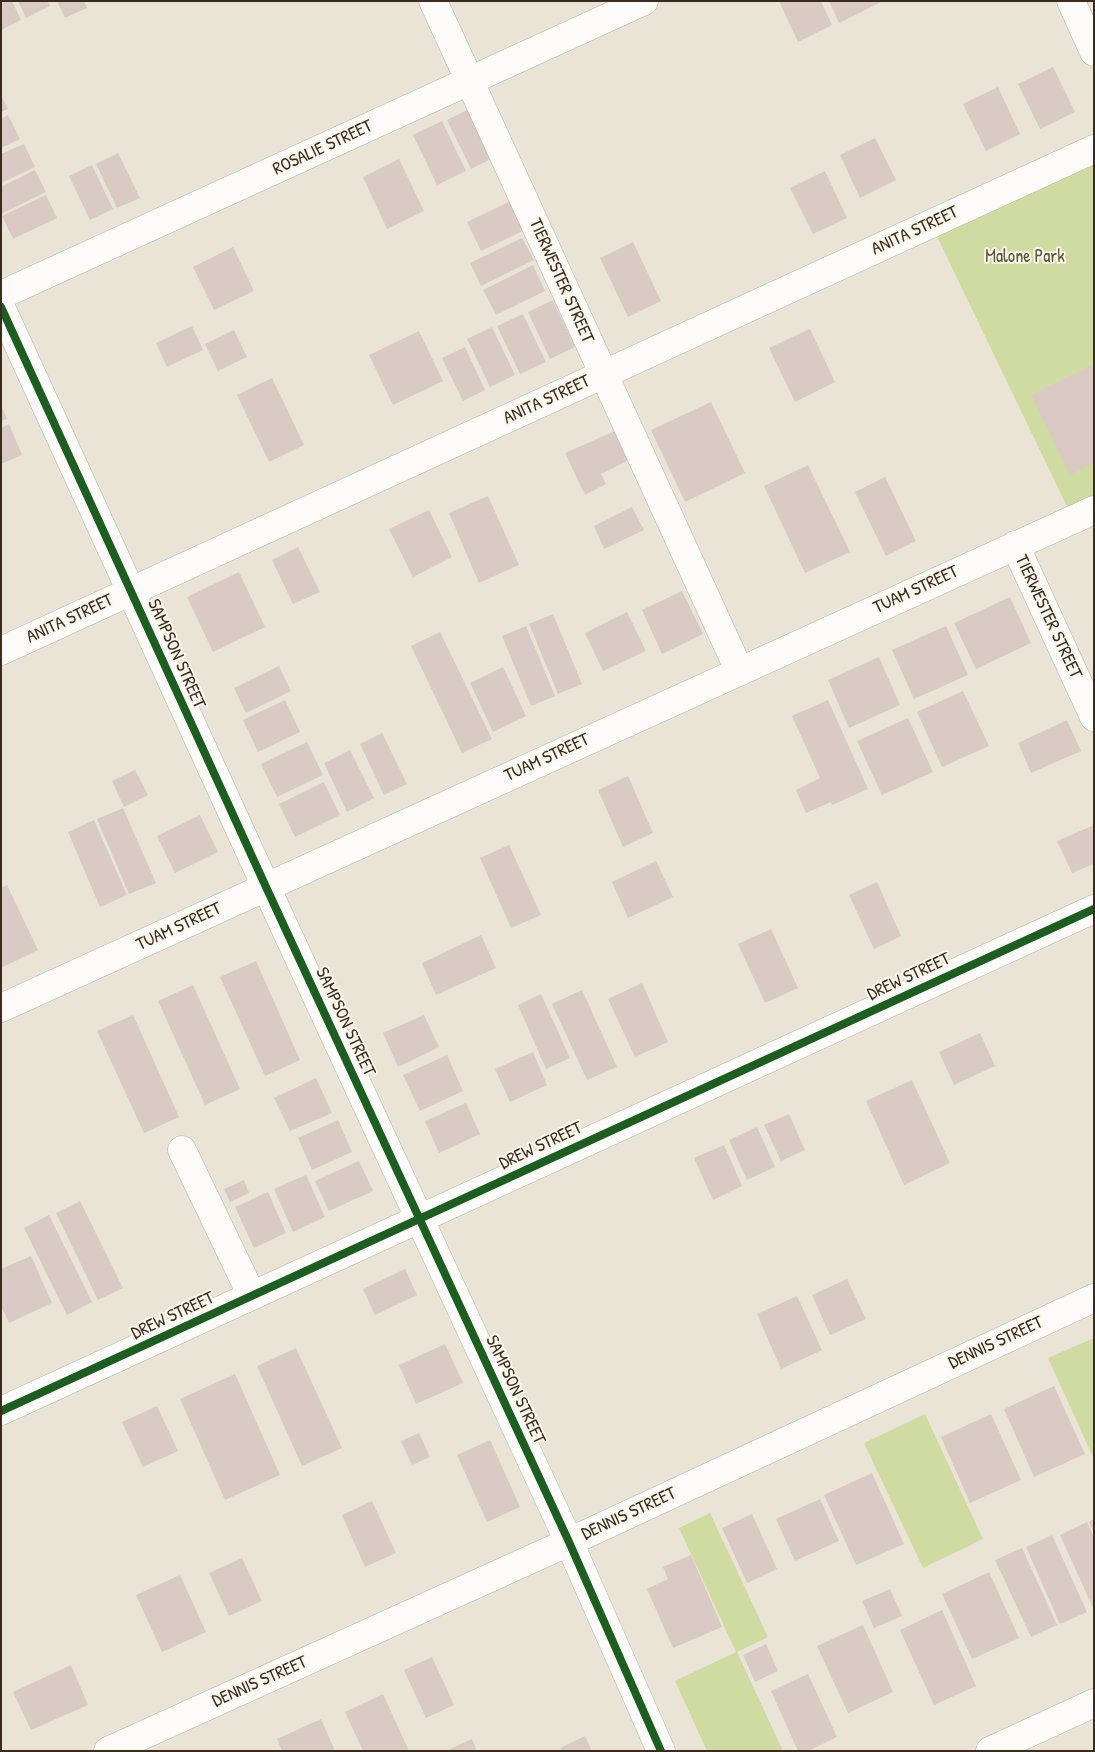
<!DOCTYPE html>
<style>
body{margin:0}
#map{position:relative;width:1095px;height:1752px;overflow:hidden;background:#e9e4d5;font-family:"Patrick Hand",sans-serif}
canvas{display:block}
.frame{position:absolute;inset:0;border:2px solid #3b2a1e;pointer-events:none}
</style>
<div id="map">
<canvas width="1095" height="1752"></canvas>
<div class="frame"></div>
</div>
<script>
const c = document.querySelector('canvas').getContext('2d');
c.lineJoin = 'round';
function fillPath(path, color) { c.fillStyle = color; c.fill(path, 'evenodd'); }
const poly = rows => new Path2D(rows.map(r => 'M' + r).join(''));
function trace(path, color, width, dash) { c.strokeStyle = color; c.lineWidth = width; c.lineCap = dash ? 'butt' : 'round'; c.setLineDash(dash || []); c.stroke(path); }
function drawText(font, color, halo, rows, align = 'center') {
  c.font = font + ' "Patrick Hand",sans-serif'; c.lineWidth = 4; c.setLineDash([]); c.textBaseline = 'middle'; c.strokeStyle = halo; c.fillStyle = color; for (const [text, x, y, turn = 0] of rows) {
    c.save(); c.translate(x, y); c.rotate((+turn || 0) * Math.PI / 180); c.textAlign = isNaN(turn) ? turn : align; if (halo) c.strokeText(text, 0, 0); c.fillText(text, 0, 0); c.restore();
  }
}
const green = poly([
 [1094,149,1094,510,1073,519,931,224],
 [1094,1338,1094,1459,1048,1358],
 [925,1414,983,1539,923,1568,864,1443],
 [710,1513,768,1637,737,1652,783,1751,707,1751,675,1681,736,1652,679,1528]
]);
const building = poly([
 [1,1,12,1,21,20,1,30],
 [18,1,48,1,50,6,26,18],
 [57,1,84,1,87,8,65,18],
 [779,1,821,1,832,25,798,42],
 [829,1,883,1,839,23],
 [1053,67,1075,112,1040,129,1018,84],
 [998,87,1020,134,986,151,963,104],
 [1,95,8,109,1,112],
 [473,107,497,156,471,169,447,120],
 [8,115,20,139,1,148,1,119],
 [442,121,466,171,437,185,413,135],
 [875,138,896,180,860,198,840,155],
 [24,144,35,167,1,183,1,154],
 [118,153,140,198,117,208,96,164],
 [399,159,424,211,387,229,363,177],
 [92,165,113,209,90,220,69,176],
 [35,170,46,192,1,214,1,187],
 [825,171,847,218,813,234,790,188],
 [46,195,57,218,13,239,2,216],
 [515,199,529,228,481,251,467,222],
 [522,238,534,260,481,286,470,263],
 [633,242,661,301,628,317,600,258],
 [233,247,254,291,214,310,193,267],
 [533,265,545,291,496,315,483,290],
 [553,300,575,347,550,359,528,312],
 [523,314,546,362,520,374,497,326],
 [192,326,203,350,167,367,156,343],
 [492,327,515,375,490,387,467,339],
 [810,329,835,382,795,402,769,348],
 [234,330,247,357,218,371,205,344],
 [419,331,443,381,393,405,369,355],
 [465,347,485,390,463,401,442,358],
 [1094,364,1094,463,1070,475,1031,395],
 [272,378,304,445,269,462,237,395],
 [711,402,745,473,685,502,651,430],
 [1,405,7,419,1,421],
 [9,424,22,455,1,464,1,428],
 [615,431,629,460,601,474,606,484,585,495,565,453],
 [808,465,850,552,805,573,764,486],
 [885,477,916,541,886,556,855,492],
 [488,496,519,565,479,583,449,513],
 [632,507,644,530,604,549,594,526],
 [429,510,452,557,413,577,389,529],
 [298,547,320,592,293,604,272,560],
 [239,572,265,627,213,652,187,597],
 [682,591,703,634,662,654,642,610],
 [1010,597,1031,643,976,669,954,623],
 [627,612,646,651,603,671,585,633],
 [553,614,582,684,558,694,529,624],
 [526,626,555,696,531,706,502,636],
 [946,626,968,675,914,699,892,650],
 [440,632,492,739,462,753,411,646],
 [879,657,900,705,849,728,828,680],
 [279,666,291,691,246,713,234,688],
 [503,667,526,716,493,732,470,683],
 [963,691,989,746,942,767,917,712],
 [285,700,300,732,258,752,243,720],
 [828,700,868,789,832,805,831,802,806,813,796,790,820,778,792,716],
 [908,718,933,772,882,795,857,741],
 [1067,720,1081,751,1031,773,1018,743],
 [382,733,407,784,384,795,360,744],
 [307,742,323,775,277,797,261,764],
 [350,750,374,798,347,812,324,763],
 [135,770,148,795,124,807,112,781],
 [628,776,653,833,623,847,598,790],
 [324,782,340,815,295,837,279,804],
 [123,808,156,883,129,894,97,819],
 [200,815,218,852,175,873,157,836],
 [94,820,127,895,100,907,68,832],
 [1094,825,1094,864,1072,873,1057,841],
 [509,845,541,915,511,928,480,858],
 [656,861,673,897,628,918,612,882],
 [877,882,901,936,874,949,849,895],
 [7,885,38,950,1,968,1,888],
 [771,929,798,988,765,1003,738,944],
 [481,935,496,968,436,995,422,963],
 [256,961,300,1060,265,1076,220,977],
 [642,983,668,1042,635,1057,608,999],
 [193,985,240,1089,205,1105,158,1001],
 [582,990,617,1067,587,1080,552,1004],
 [541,994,570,1058,546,1069,518,1005],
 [133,1015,179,1117,144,1133,97,1031],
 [424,1015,439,1047,398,1067,383,1033],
 [980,1033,995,1066,954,1085,939,1052],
 [533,1052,547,1085,510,1102,495,1069],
 [447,1055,463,1091,420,1111,403,1075],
 [316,1078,332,1113,290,1131,274,1098],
 [912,1080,950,1163,904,1185,866,1101],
 [466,1103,480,1134,439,1153,425,1121],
 [789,1114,805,1150,781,1161,764,1125],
 [338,1120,352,1152,312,1170,298,1138],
 [757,1127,775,1167,747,1180,729,1140],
 [724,1145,742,1186,713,1200,694,1158],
 [359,1161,373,1191,329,1211,315,1181],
 [306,1175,325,1217,293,1232,274,1189],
 [244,1180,249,1193,230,1202,224,1189],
 [268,1192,286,1233,254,1248,235,1207],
 [80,1201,123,1288,98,1300,56,1213],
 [49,1215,92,1302,67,1315,24,1228],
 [31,1256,52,1303,9,1323,1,1306,1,1269],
 [405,1269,417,1295,375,1315,363,1289],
 [847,1279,866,1319,830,1335,812,1295],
 [797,1296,822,1350,781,1369,757,1314],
 [445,1344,463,1383,416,1404,399,1365],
 [296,1348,342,1448,302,1466,257,1366],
 [235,1374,280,1475,225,1500,180,1399],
 [1054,1386,1085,1454,1034,1477,1004,1409],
 [157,1406,178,1451,143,1467,122,1422],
 [991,1414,1021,1480,970,1503,941,1437],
 [419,1433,430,1457,412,1465,401,1441],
 [490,1440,520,1507,487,1522,457,1455],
 [872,1473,904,1544,856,1565,824,1495],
 [820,1499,839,1541,795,1561,776,1519],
 [372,1501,396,1553,365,1567,342,1515],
 [752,1514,777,1569,747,1583,722,1528],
 [1094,1519,1094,1533,1089,1522],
 [1087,1522,1094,1537,1094,1610,1060,1535],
 [1052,1535,1087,1612,1060,1624,1026,1547],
 [1022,1548,1057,1625,1031,1637,995,1560],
 [691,1555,722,1627,673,1648,647,1589,668,1579,663,1567],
 [242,1558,262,1601,229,1616,209,1573],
 [989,1572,1019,1638,972,1659,942,1594],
 [180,1575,206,1632,162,1652,136,1595],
 [890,1589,902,1616,874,1628,862,1601],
 [942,1610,976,1686,934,1705,900,1630],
 [863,1625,893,1692,848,1713,817,1646],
 [766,1644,778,1671,755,1682,743,1655],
 [432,1657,454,1705,426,1718,404,1670],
 [71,1665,88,1705,31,1730,13,1692],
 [808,1674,837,1737,808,1751,798,1751,771,1691],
 [383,1694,409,1751,363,1751,345,1712],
 [321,1719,335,1751,282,1751,277,1739],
 [585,1736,592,1751,562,1751,560,1748],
 [472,1739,477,1751,446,1751]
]);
const minor = poly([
 [433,1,739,670],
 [1071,1,1094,52],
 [1,295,644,1],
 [1,307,266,887,569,1542,661,1751],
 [1015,545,1094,717],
 [1,651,1094,149],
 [1,1008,1094,510],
 [182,1150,252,1296],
 [1,1411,1094,909],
 [108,1751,569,1542,1094,1298],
 [990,1751,1094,1703]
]);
const cycleway = poly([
 [1,307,266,887,569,1542,661,1751],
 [1,1411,1094,909]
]);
const streetNames = [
 ["ROSALIE STREET",323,148,-25],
 ["ANITA STREET",915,231,-25],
 ["TIERWESTER STREET",561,281,66],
 ["ANITA STREET",547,400,-25],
 ["TUAM STREET",916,590,-25],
 ["TIERWESTER STREET",1048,617,65],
 ["ANITA STREET",70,619,-25],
 ["SAMPSON STREET",176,654,66],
 ["TUAM STREET",547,758,-25],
 ["TUAM STREET",179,927,-25],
 ["DREW STREET",909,977,-25],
 ["SAMPSON STREET",345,1022,65],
 ["DREW STREET",541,1146,-25],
 ["DREW STREET",173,1316,-25],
 ["DENNIS STREET",996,1343,-25],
 ["SAMPSON STREET",515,1390,65],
 ["DENNIS STREET",629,1514,-25],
 ["DENNIS STREET",260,1682,-24]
];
const parkNames = [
 ["Malone Park",1025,257]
];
fillPath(green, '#d0dba2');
fillPath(building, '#d9cbc4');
trace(minor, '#b6b1a6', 29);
trace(minor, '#fcfbf9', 28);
trace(cycleway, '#1b5e20', 8);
drawText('18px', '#3b2a1e', '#fbf7ec', streetNames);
drawText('18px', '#5b5435', '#fbf7ec', parkNames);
</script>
